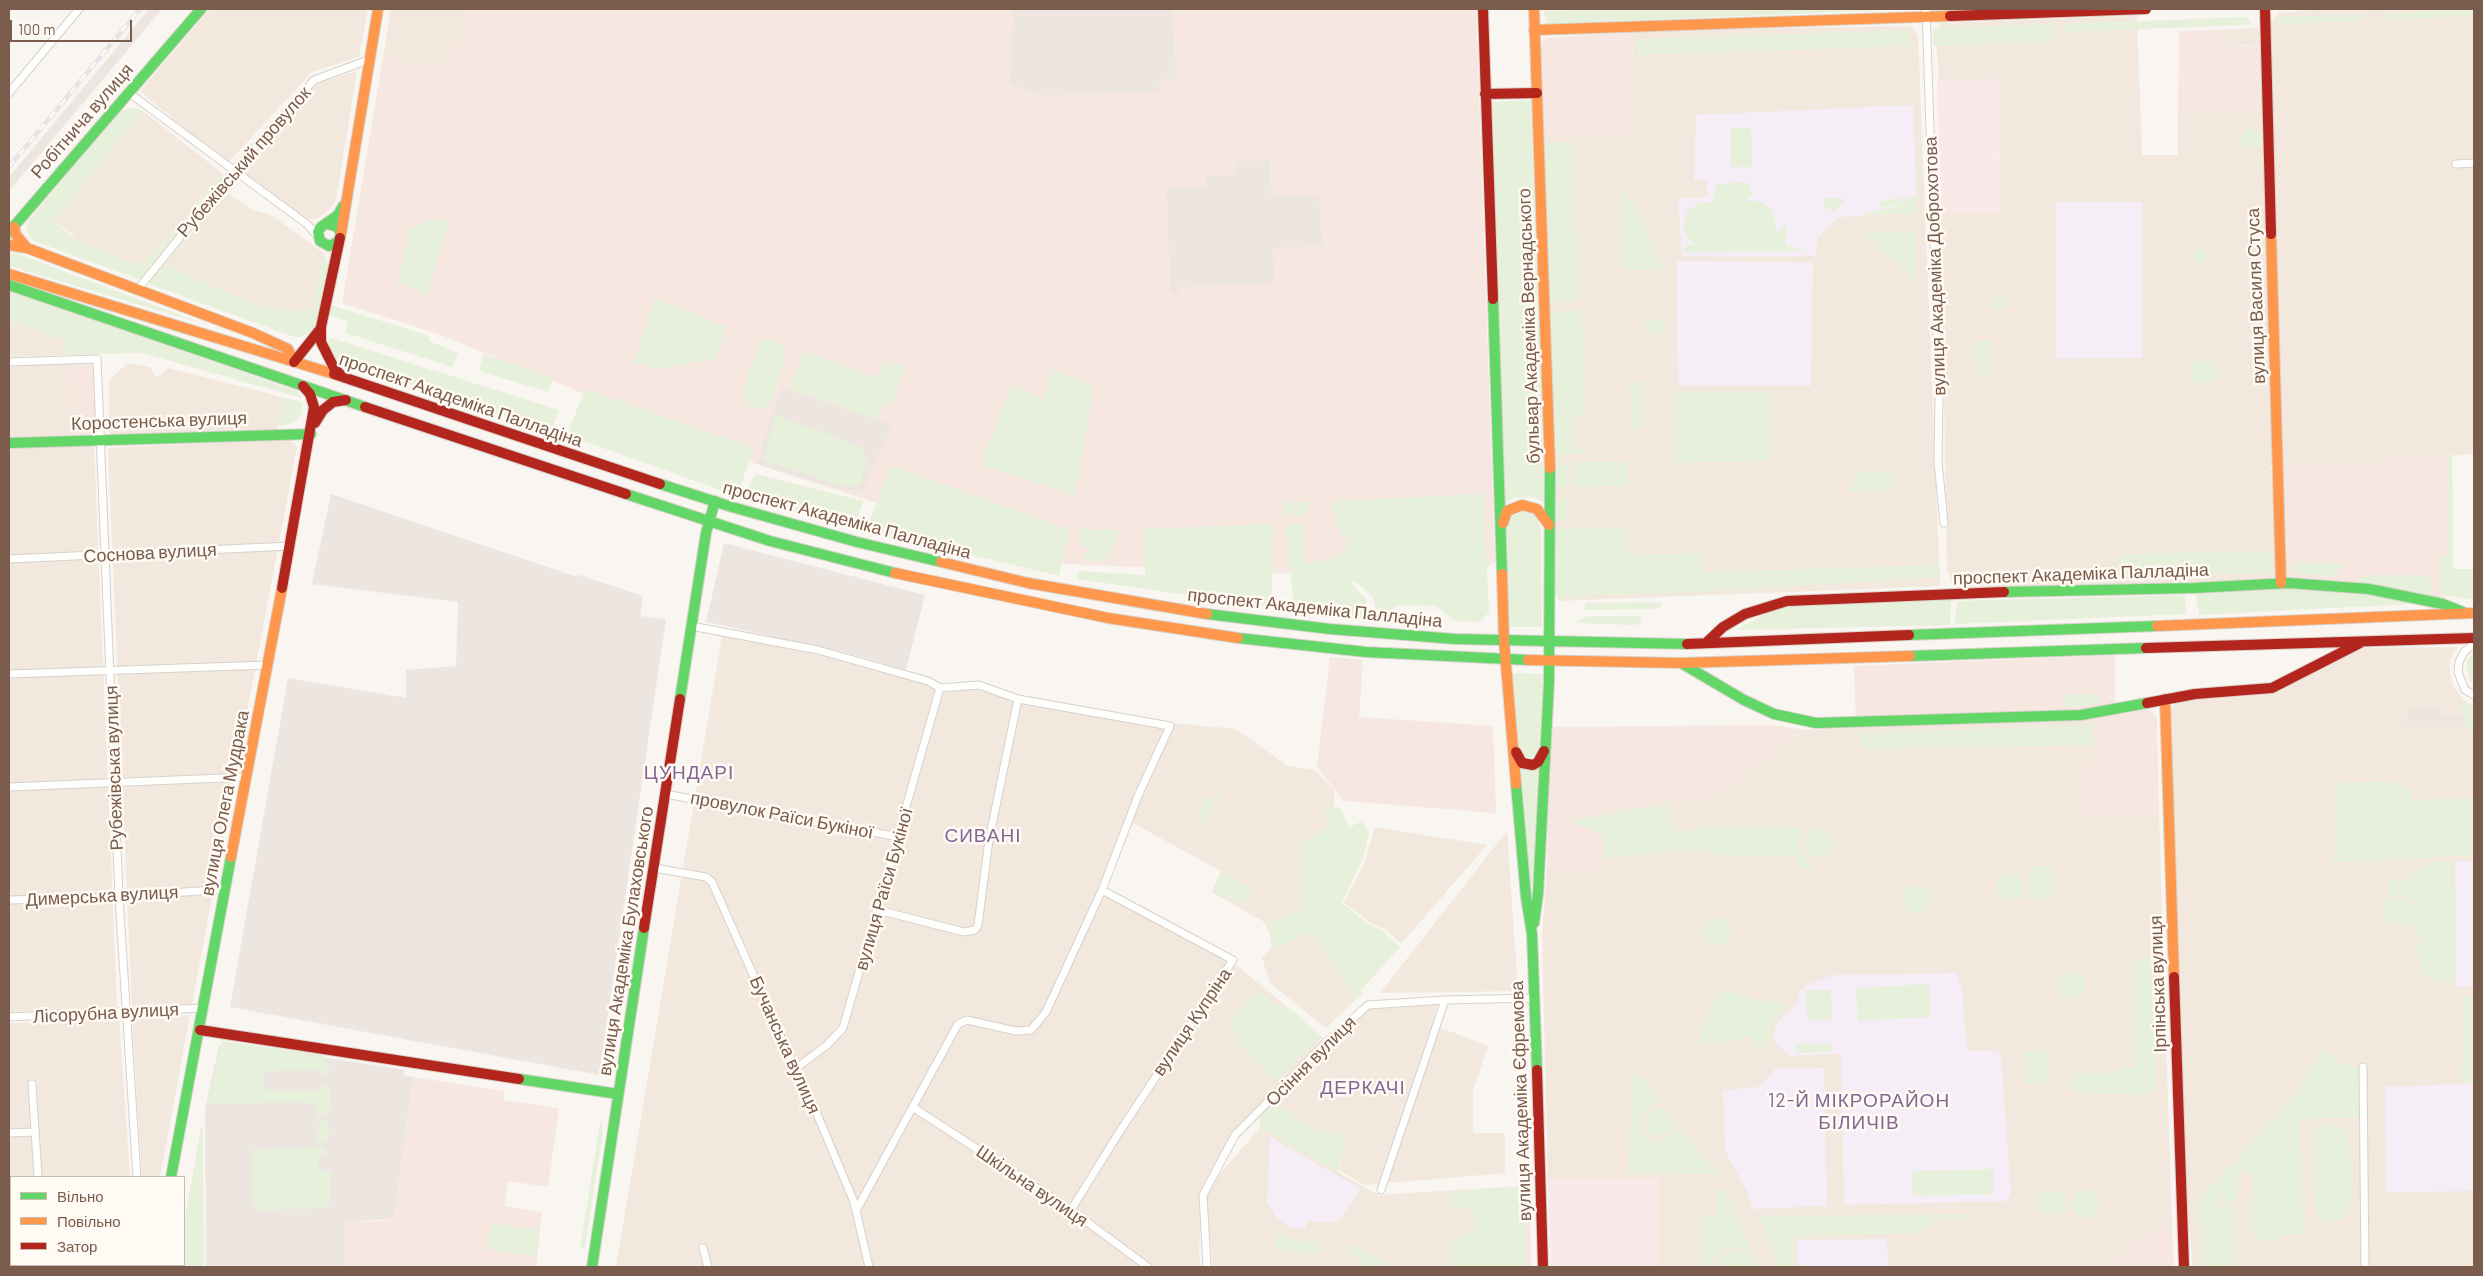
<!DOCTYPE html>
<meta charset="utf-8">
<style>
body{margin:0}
#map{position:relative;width:2483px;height:1276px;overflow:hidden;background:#f9f5f0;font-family:Barlow,sans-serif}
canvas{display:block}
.frame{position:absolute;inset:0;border:10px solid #7a5c4d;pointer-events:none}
.legend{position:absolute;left:10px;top:1176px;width:175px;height:90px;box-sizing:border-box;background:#fffaf3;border:1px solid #cabbb1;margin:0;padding:6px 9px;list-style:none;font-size:15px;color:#7a5c4d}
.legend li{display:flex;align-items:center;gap:10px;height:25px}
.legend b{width:25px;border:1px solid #cabbb1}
.scale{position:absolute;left:10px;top:20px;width:122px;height:22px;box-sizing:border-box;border:2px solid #7a5c4d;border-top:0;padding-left:6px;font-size:15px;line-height:18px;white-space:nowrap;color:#7a5c4d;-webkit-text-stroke:4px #fffaf3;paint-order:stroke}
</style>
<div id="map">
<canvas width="2483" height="1276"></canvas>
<div class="frame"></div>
<ul class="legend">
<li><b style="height:6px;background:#63d668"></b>Вільно</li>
<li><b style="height:6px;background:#ff974d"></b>Повільно</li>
<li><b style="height:6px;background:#b3261e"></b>Затор</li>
</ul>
<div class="scale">100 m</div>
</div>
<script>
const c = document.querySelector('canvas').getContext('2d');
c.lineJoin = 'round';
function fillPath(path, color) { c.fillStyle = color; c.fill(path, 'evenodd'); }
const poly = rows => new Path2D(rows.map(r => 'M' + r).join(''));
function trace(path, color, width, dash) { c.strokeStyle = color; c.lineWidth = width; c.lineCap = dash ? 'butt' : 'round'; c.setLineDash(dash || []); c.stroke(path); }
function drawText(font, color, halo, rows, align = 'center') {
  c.font = font + ' Barlow,sans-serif'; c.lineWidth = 5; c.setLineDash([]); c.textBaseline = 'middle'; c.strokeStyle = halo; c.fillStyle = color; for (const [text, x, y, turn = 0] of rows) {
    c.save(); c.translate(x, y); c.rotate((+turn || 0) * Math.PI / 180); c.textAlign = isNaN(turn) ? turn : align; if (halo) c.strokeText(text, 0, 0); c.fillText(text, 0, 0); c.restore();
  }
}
const residential = poly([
 [210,9,368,9,359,57,312,72,227,164,140,91],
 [391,9,469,9,450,69,383,58],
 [2320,9,2474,9,2474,454,2390,459,2390,463,2281,470,2270,24,2279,13],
 [2137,16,2142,155,2178,155,2178,114,2264,111,2274,462,2269,467,2273,471,2276,579,2188,584,1954,587,1947,569,1941,213,2000,211,1999,79,1937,81,1939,76,1936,39,1940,23],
 [1911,26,1918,36,1940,586,1558,601,1540,136,1634,132,1632,31],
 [2256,28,2259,29,2260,46,2216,44,2216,30],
 [357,71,336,200,327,212,318,218,302,221,237,172,318,83],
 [143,111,223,174,142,266,76,240,71,233,54,221],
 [226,192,253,210,271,215,324,253,313,308,294,312,263,306,216,289,166,264],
 [9,322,21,323,65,340,65,355,9,357],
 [72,362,75,435,9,437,9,365],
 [128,363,150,367,156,378,168,368,282,397,277,430,109,437,109,380],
 [288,439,297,447,192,1004,132,1008,108,448],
 [94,445,117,1008,9,1012,9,448],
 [722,636,810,653,923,683,950,693,971,687,1019,702,1166,729,1099,889,1239,967,1332,1045,1371,1007,1436,1005,1434,1025,1488,1046,1473,1090,1473,1133,1505,1133,1505,1173,1365,1185,1340,1171,1344,1135,1315,1131,1277,1104,1233,1135,1201,1195,1199,1253,1201,1267,616,1267],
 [2458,647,2451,657,2449,666,2453,686,2466,702,2474,705,2474,1267,2193,1267,2185,1190,2168,715,2173,706,2181,700,2258,696,2275,691,2362,648],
 [2093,719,2097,748,2080,788,2081,814,2159,816,2172,1228,2157,1229,2107,1267,1659,1267,1659,1179,1548,1180,1542,937,1547,869,1599,869,1601,814,1688,795,1797,736,1805,730],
 [1172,723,1236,729,1288,766,1315,770,1335,791,1332,825,1314,910,1362,994,1326,1028,1270,983,1262,958,1272,947,1269,932,1264,922,1212,892,1221,871,1131,822],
 [1375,827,1487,845,1401,944,1385,929,1371,923,1344,903,1365,861],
 [1507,831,1518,991,1380,993],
 [190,1015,160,1177,142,1177,132,1019],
 [119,1019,130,1177,11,1177,11,1265,136,1265,136,1267,9,1267,9,1023],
 [1260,1128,1378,1195,1524,1186,1530,1196,1531,1267,1213,1267,1205,1191]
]);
const commercial = poly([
 [469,9,1476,9,1495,563,1467,577,1272,573,1066,564,759,465,438,334,342,303,383,58,450,69],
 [2216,30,2216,44,2263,47,2264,111,2178,114,2179,31],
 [1632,31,1634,132,1540,136,1540,46,1542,41,1548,38],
 [95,361,96,434,75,435,72,362],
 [2452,455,2453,562,2444,602,2284,578,2281,470,2389,463,2392,458],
 [2115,655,2115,706,2089,712,1856,721,1854,666],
 [1330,657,1363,660,1359,717,1493,726,1496,813,1344,801,1317,767],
 [2148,709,2157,717,2159,816,2081,815,2079,788,2097,748,2093,719],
 [1774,725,1805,730,1705,802,1688,795,1601,814,1599,869,1547,869,1548,815,1553,727],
 [413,1077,504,1091,503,1100,559,1108,548,1187,508,1181,505,1206,542,1212,536,1267,346,1267,344,1222,382,1221,394,1219],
 [2172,1228,2174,1267,2107,1267,2157,1229]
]);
const industrial = poly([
 [149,9,162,9,10,190,9,177],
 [1014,9,1172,9,1176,79,1159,80,1160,93,1042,95,1010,83],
 [1270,160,1271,196,1319,195,1322,246,1273,248,1274,284,1179,287,1179,293,1171,293,1166,188,1206,186,1206,176,1237,175,1237,161],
 [781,387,892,425,862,492,821,484,759,465,763,445],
 [331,494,574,576,579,575,643,596,640,616,666,619,599,1075,230,1007,288,678,406,698,406,670,456,666,458,602,312,584],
 [724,543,925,595,906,670,844,652,706,622],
 [2441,709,2442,716,2463,716,2463,726,2406,727,2408,710],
 [219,1046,322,1057,405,1070,404,1075,413,1077,394,1219,344,1222,346,1267,206,1267,205,1109]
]);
const education = poly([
 [1913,105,1917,213,1839,217,1818,237,1815,256,1682,256,1678,198,1707,197,1707,179,1694,180,1696,115],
 [2056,202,2142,202,2142,358,2056,359],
 [1677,261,1813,262,1811,386,1678,385],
 [2474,861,2474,986,2456,987,2455,862],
 [1957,973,1962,990,1967,1051,1998,1051,2001,1058,2011,1192,2007,1201,1844,1205,1841,1053,1789,1056,1777,1045,1773,1035,1778,1021,1797,1003,1799,991,1806,985,1834,975],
 [2474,995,2474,1191,2386,1192,2385,1087,2462,1084,2463,996],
 [1824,1068,1827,1206,1753,1209,1747,1191,1725,1151,1723,1090,1759,1087,1775,1069],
 [1270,1137,1361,1189,1338,1222,1307,1221,1305,1229,1291,1228,1275,1216,1267,1202],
 [1887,1239,1888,1267,1798,1267,1797,1240]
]);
const medical = poly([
 [1999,79,2000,212,1941,213,1937,81],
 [1659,1179,1659,1267,1551,1267,1548,1180]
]);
const green = poly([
 [1607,9,1914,9,1547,24,1544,11],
 [2474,9,2474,16,2381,20,2382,14],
 [2364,14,2363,21,2274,24,2279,17],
 [2247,17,2251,25,2064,32,2064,24],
 [2053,24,2054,42,1933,46,1933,28],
 [1910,30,1911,46,1637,55,1636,39],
 [1531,100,1545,503,1534,497,1512,498,1502,508,1489,102],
 [133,108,143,111,54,221,76,240,142,266,223,174,225,178,141,280,34,241,28,233,27,226,29,220,119,111],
 [2249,124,2249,130,2264,130,2265,144,2262,147,2235,148],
 [1731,128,1751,128,1752,167,1731,167],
 [1573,142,1579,300,1547,301,1542,143],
 [1747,182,1753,195,1744,201,1760,201,1773,211,1776,227,1773,236,1786,223,1786,245,1809,251,1684,252,1686,245,1696,245,1688,238,1684,232,1683,225,1687,212,1698,203,1712,202,1717,184],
 [1622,187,1636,207,1663,269,1626,270,1622,254],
 [1904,197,1896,205,1881,209,1879,202],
 [1908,197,1916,197,1917,213,1865,215,1867,213,1895,207],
 [1827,198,1841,198,1845,200,1834,212,1822,204],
 [450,218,427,294,395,282,399,277,410,229,429,221],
 [1916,231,1917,283,1862,232],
 [184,236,188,238,167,264,220,290,263,306,294,312,313,308,324,253,328,267,319,321,313,330,301,337,289,335,149,284,148,280],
 '2193 256a8 8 0 1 1 16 0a8 8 0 1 1-16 0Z',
 [9,253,15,253,207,325,9,266],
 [9,291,297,391,302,398,142,353,65,355,65,340,21,323,9,322],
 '1991 302a8 8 0 1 1 16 0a8 8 0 1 1-16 0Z',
 [655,298,727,327,715,359,657,369,634,363],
 [330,305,430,336,429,341,458,353,452,367,346,333,348,321,329,315],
 [1582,310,1584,416,1574,417,1574,446,1592,454,1551,454,1546,312],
 [1646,320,1663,320,1663,333,1646,334],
 [331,338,559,410,551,432,338,359,331,354,326,343],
 [771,339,780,343,786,353,772,399,767,406,759,409,748,407,744,401,742,393,757,349,762,341],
 [1991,340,1992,374,1976,375,1975,342],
 [803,352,877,378,884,362,905,367,892,405,883,402,877,419,790,389],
 [484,354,554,378,548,392,479,371],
 [2216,360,2217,382,2191,383,2190,362],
 [1054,370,1094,386,1075,495,981,465,1011,385,1042,399],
 [1630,382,1643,382,1643,429,1631,429],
 [585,389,754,448,737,496,567,435],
 [1674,392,1770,392,1769,461,1674,463],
 [282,397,299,401,303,405,301,415,295,422,283,426,278,425],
 [776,415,861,447,866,460,861,482,856,486,840,485,762,460],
 [2447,455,2452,455,2453,569,2474,569,2474,600,2443,595,2442,592,2440,555,2447,555],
 [1574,462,1628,462,1628,486,1574,487],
 [1571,463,1570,486,1552,487,1552,464],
 [892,466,1070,530,1059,576,866,529],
 [1894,471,1893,491,1848,492,1858,475,1862,472],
 [756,474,863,501,854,528,744,495],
 [1483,494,1489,612,1480,622,1455,621,1436,606,1398,605,1387,615,1378,614,1372,596,1355,581,1350,582,1367,600,1364,618,1295,613,1285,525,1303,524,1306,563,1335,559,1352,541,1341,533,1332,507,1332,501],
 [1553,499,1569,499,1569,520,1554,521],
 [1312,501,1305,515,1283,515,1283,503],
 [1523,512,1536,515,1541,529,1542,627,1508,627,1505,530,1512,516],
 [1274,524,1271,607,1077,579,1078,571,1145,575,1145,529],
 [1086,526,1093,530,1118,530,1110,556,1103,561,1084,560,1082,557,1092,549,1079,544,1080,527],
 [1627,528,1627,555,1702,553,1702,572,1940,565,1940,577,1711,591,1555,597,1554,529],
 [2271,551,2272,573,2120,577,2118,554],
 [2291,563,2346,563,2334,576,2296,574,2292,573],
 [2367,575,2427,575,2431,579,2432,596,2358,584,2361,578],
 [2295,588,2366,591,2431,603,2199,615,2196,594],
 [2185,595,2186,614,1955,624,1957,601],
 [1951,600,1950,625,1736,630,1772,610,1788,605],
 [1662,602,1659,609,1584,610,1586,603],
 [1586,616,1641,616,1641,621,1636,625,1576,623],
 [2474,651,2474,685,2470,680,2466,667,2467,661],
 [1512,673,1544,674,1540,745,1537,754,1532,757,1525,757,1518,746],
 [2096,693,2100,697,2097,705,2064,707,2066,695],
 [2464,702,2474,706,2474,731,2470,732,2465,723,2461,707],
 [2092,725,2095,745,1860,749,1860,733],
 [1539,766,1534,878,1531,884,1529,878,1521,767,1527,770,1535,770],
 [1229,772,1231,774,1204,825,1200,824,1197,816,1207,796,1215,800],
 [2394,781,2395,787,2411,786,2412,800,2474,798,2474,855,2331,863,2336,854,2337,783],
 [1668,804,1674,833,1707,827,1799,827,1800,848,1814,868,1801,868,1794,856,1718,855,1694,850,1603,858,1604,835,1573,823,1573,820],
 [1322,807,1339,807,1350,827,1362,821,1369,833,1363,858,1342,903,1368,924,1383,931,1400,947,1354,998,1312,932,1276,949,1268,923,1301,909,1303,905,1302,844,1332,824],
 '1805 843a14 14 0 1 1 28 0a14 14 0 1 1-28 0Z',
 [2453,860,2455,982,2445,982,2421,975,2420,959,2415,952,2423,937,2415,936,2415,927,2411,926,2412,899,2406,899,2406,874,2415,873,2435,861],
 [2030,866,2053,867,2053,899,2029,899],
 '1996 887a14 14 0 1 1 28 0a14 14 0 1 1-28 0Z',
 [1222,873,1253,888,1245,905,1214,891],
 [2389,880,2404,880,2405,896,2389,896],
 '1903 899a14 14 0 1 1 28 0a14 14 0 1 1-28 0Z',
 [2384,900,2411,899,2410,924,2383,924],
 '1702 931a14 14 0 1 1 28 0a14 14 0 1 1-28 0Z',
 [2152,958,2157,1086,2155,1090,2146,1095,2078,1093,2069,1084,2075,1073,2117,1073,2118,1068,2135,1067,2133,959],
 '2057 985a14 14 0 1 1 28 0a14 14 0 1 1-28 0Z',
 [1929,984,1931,1017,1858,1021,1856,988],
 [1724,989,1755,1000,1789,1003,1773,1021,1767,1048,1759,1048,1749,1036,1723,1044,1700,1042,1701,1029,1716,999],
 [1260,990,1274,1003,1292,1010,1320,1036,1276,1081,1235,1040,1240,1036,1228,1023],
 [1806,990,1831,990,1832,1020,1807,1020],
 [2474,995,2474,1083,2462,1084,2463,996],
 [222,1041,324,1055,329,1065,327,1074,322,1076,321,1070,264,1071,264,1090,321,1090,322,1084,327,1085,330,1092,330,1109,325,1115,317,1116,317,1106,299,1102,207,1104],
 [1831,1043,1831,1052,1797,1053,1797,1044],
 [2325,1047,2333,1059,2350,1067,2362,1068,2363,1117,2300,1119,2303,1234,2289,1234,2275,1241,2259,1239,2251,1230,2249,1220,2251,1220,2250,1199,2253,1199,2253,1173,2247,1173,2245,1168,2240,1163,2232,1163,2293,1097],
 [2024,1051,2048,1051,2047,1084,2024,1083],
 [1633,1073,1640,1074,1660,1104,1651,1106,1640,1114,1641,1128,1650,1140,1663,1141,1678,1127,1721,1177,1705,1174,1628,1172],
 [1277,1104,1315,1131,1345,1135,1339,1173,1260,1128,1259,1116],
 '1645 1122a14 14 0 1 1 28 0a14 14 0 1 1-28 0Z',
 [601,1117,603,1131,585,1247,580,1249],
 [319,1119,328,1122,329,1137,325,1142,316,1143,316,1132,320,1132],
 [2330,1123,2344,1129,2350,1145,2351,1201,2347,1213,2341,1219,2332,1222,2325,1222,2316,1213,2313,1137,2317,1129],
 [201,1128,203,1128,204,1267,176,1267,176,1265,184,1265,184,1224],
 [322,1147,329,1154,318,1155,318,1171,331,1171,329,1204,323,1208,258,1210,256,1208,252,1201,251,1158,255,1150],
 [2230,1164,2239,1164,2245,1173,2238,1174,2237,1203,2224,1204,2225,1199,2221,1185,2216,1180],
 [1993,1169,1993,1194,1913,1196,1912,1171],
 [2215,1181,2220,1185,2222,1204,2198,1205,2198,1200],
 [1524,1187,1525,1267,1448,1267,1448,1243,1477,1226,1468,1205,1450,1211,1449,1193,1471,1190],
 [1716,1189,1727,1190,1757,1267,1720,1267,1720,1258,1728,1250,1739,1250,1746,1256,1741,1249,1722,1248,1711,1266,1712,1267,1703,1267,1703,1216,1716,1216],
 '2071 1204a14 14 0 1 1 28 0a14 14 0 1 1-28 0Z',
 [2066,1192,2066,1213,2038,1214,2037,1193],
 [2220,1205,2220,1208,2235,1205,2234,1267,2203,1267,2198,1206],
 [1979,1214,1961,1220,1933,1219,1928,1227,1919,1233,1795,1236,1795,1267,1778,1267,1760,1216],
 [491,1223,540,1230,536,1256,488,1249],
 [1276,1234,1286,1235,1289,1240,1301,1242,1320,1240,1319,1254,1275,1251],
 [1347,1243,1383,1261,1383,1267,1363,1267,1362,1260,1349,1252]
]);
const street = poly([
 [1926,9,1939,395,1938,462,1944,523],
 [128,92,308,225,318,237],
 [9,93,79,9],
 [2456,164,2474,163],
 [138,289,233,172,314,80,368,60],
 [9,362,97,359,119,897,137,1177],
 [9,559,291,546],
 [691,626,818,650,928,681,940,688,979,685,1018,699,1170,726,1138,796,1102,890,1046,1012,1031,1030,1016,1031,967,1020,958,1024,857,1209],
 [2474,644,2464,652,2459,662,2458,672,2465,690,2474,695],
 [9,674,268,665],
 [9,787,246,777],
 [665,794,899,837],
 [654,868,706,877,712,882,795,1069,812,1102,854,1202,869,1267],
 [9,900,119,897,225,889],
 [878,910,964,932,975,930,978,925,989,840,1018,699],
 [9,1017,204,1008],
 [2363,1067,2365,1267],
 [795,1069,827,1045,843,1028,940,688],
 [32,1084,38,1177],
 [914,1108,1071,1210,1148,1267],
 [9,1133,34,1132],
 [1381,1190,1445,1000],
 [1071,1210,1120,1131,1233,960,1102,890],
 [9,1243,11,1243],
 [703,1248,708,1267],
 [43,1265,43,1267],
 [147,1265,148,1267],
 [1207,1267,1203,1195,1235,1135,1328,1041,1368,1005,1445,1000,1535,998]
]);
const fast = poly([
 [328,224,338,227,341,234,338,242,329,246,320,241,318,232,321,227,338,215,343,206],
 [9,232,201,9],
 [9,285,365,407],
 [1493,299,1502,574],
 [9,443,311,434],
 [660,484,732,507,857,542,941,562],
 [626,494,770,541,895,573],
 [2004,592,2194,588,2289,583,2369,589,2443,604,2463,612],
 [1207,614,1330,629,1455,639,1687,644],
 [1909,635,2157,626],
 [1238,638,1366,652,1528,660],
 [1910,656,2146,648],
 [1681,663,1744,700,1774,714,1816,723,2081,715,2147,703],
 [680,699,706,533,715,501],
 [1516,784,1526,897,1532,934,1537,1070],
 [1534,923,1538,894,1549,682,1550,468],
 [519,1079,618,1094],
 [171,1177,231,857],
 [592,1267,644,928]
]);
const slow = poly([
 [1534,9,1550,468],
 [1534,30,1950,16],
 [14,227,16,235,27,248],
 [341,234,378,9],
 [2271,234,2281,583],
 [9,245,27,248,253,333,288,349,294,362],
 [9,274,334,374],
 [1503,523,1507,511,1522,505,1537,509,1549,525],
 [941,562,1028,583,1207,614],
 [895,573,1108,618,1238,638],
 [1502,574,1504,641,1516,784],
 [2157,626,2474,613],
 [1528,660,1681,663,1910,656],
 [2165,699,2174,977],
 [231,857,282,588],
 [155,1265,155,1267]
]);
const jam = poly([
 [1483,9,1493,299],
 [2265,9,2271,234],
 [1950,16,2146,9],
 [1485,94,1537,93],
 [340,238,321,327,321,342,334,368,341,375],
 [294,362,321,328],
 [334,374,660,484],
 [365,407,626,494],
 [315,423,323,410,333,402,346,400],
 [282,588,314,407,310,394,303,386],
 [1706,643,1723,627,1745,614,1787,601,2004,592],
 [1687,644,1909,635],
 [2146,648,2474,638],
 [2147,703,2195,694,2272,688,2360,643],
 [1516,752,1522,763,1533,765,1538,762,1544,751],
 [644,928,680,699],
 [2174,977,2184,1267],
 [200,1030,519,1079],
 [1537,1070,1543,1267]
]);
const rail = poly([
 [9,167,140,9]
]);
const streetNames = [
 ["Робітнича вулиця",82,121,-49],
 ["Рубежівський провулок",244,162,-49],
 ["вулиця Академіка Доброхотова",1935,266,-92],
 ["вулиця Василя Стуса",2256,296,-92],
 ["бульвар Академіка Вернадського",1529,326,-92],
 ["проспект Академіка Палладіна",461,400,19],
 ["Коростенська вулиця",159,421,-2],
 ["проспект Академіка Палладіна",847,520,15],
 ["Соснова вулиця",150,553,-3],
 ["проспект Академіка Палладіна",2081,574,-2],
 ["проспект Академіка Палладіна",1315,608,6],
 ["Рубежівська вулиця",114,768,-92],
 ["вулиця Олега Мудрака",225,803,-79],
 ["провулок Раїси Букіної",782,815,11],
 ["вулиця Раїси Букіної",884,889,-74],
 ["Димерська вулиця",102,896,-3],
 ["вулиця Академіка Булаховського",626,941,-81],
 ["Ірпінська вулиця",2158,984,-92],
 ["Лісорубна вулиця",106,1013,-3],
 ["вулиця Купріна",1192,1022,-56],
 ["Бучанська вулиця",785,1045,66],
 ["Осіння вулиця",1311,1061,-45],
 ["вулиця Академіка Єфремова",1521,1101,-92],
 ["Шкільна вулиця",1032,1186,34]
];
const neighbourhoodNames = [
 ["ЦУНДАРІ",689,773],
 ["СИВАНІ",983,836],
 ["ДЕРКАЧІ",1363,1088],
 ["12-Й МІКРОРАЙОН",1859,1101],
 ["БІЛИЧІВ",1859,1123]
];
fillPath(residential, '#f2e8de');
fillPath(commercial, '#f6e8e1');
fillPath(industrial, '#ede5e0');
fillPath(education, '#f6eef6');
fillPath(medical, '#fae9e9');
fillPath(green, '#e7f0db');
trace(street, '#d7d1cb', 9);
trace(fast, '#d9d2cb', 12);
trace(slow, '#d9d2cb', 12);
trace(jam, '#d9d2cb', 12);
trace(street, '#fefefd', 7);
trace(fast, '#63d668', 10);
trace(slow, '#ff974d', 10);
trace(jam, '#b3261e', 10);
trace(rail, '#e6e3e7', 4.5);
trace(rail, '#fffaf3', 2.5, [8]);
drawText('18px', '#7a5c4d', '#fffaf3', streetNames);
c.letterSpacing = '1px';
drawText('19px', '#846695', '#fffaf3', neighbourhoodNames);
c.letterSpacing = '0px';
</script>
